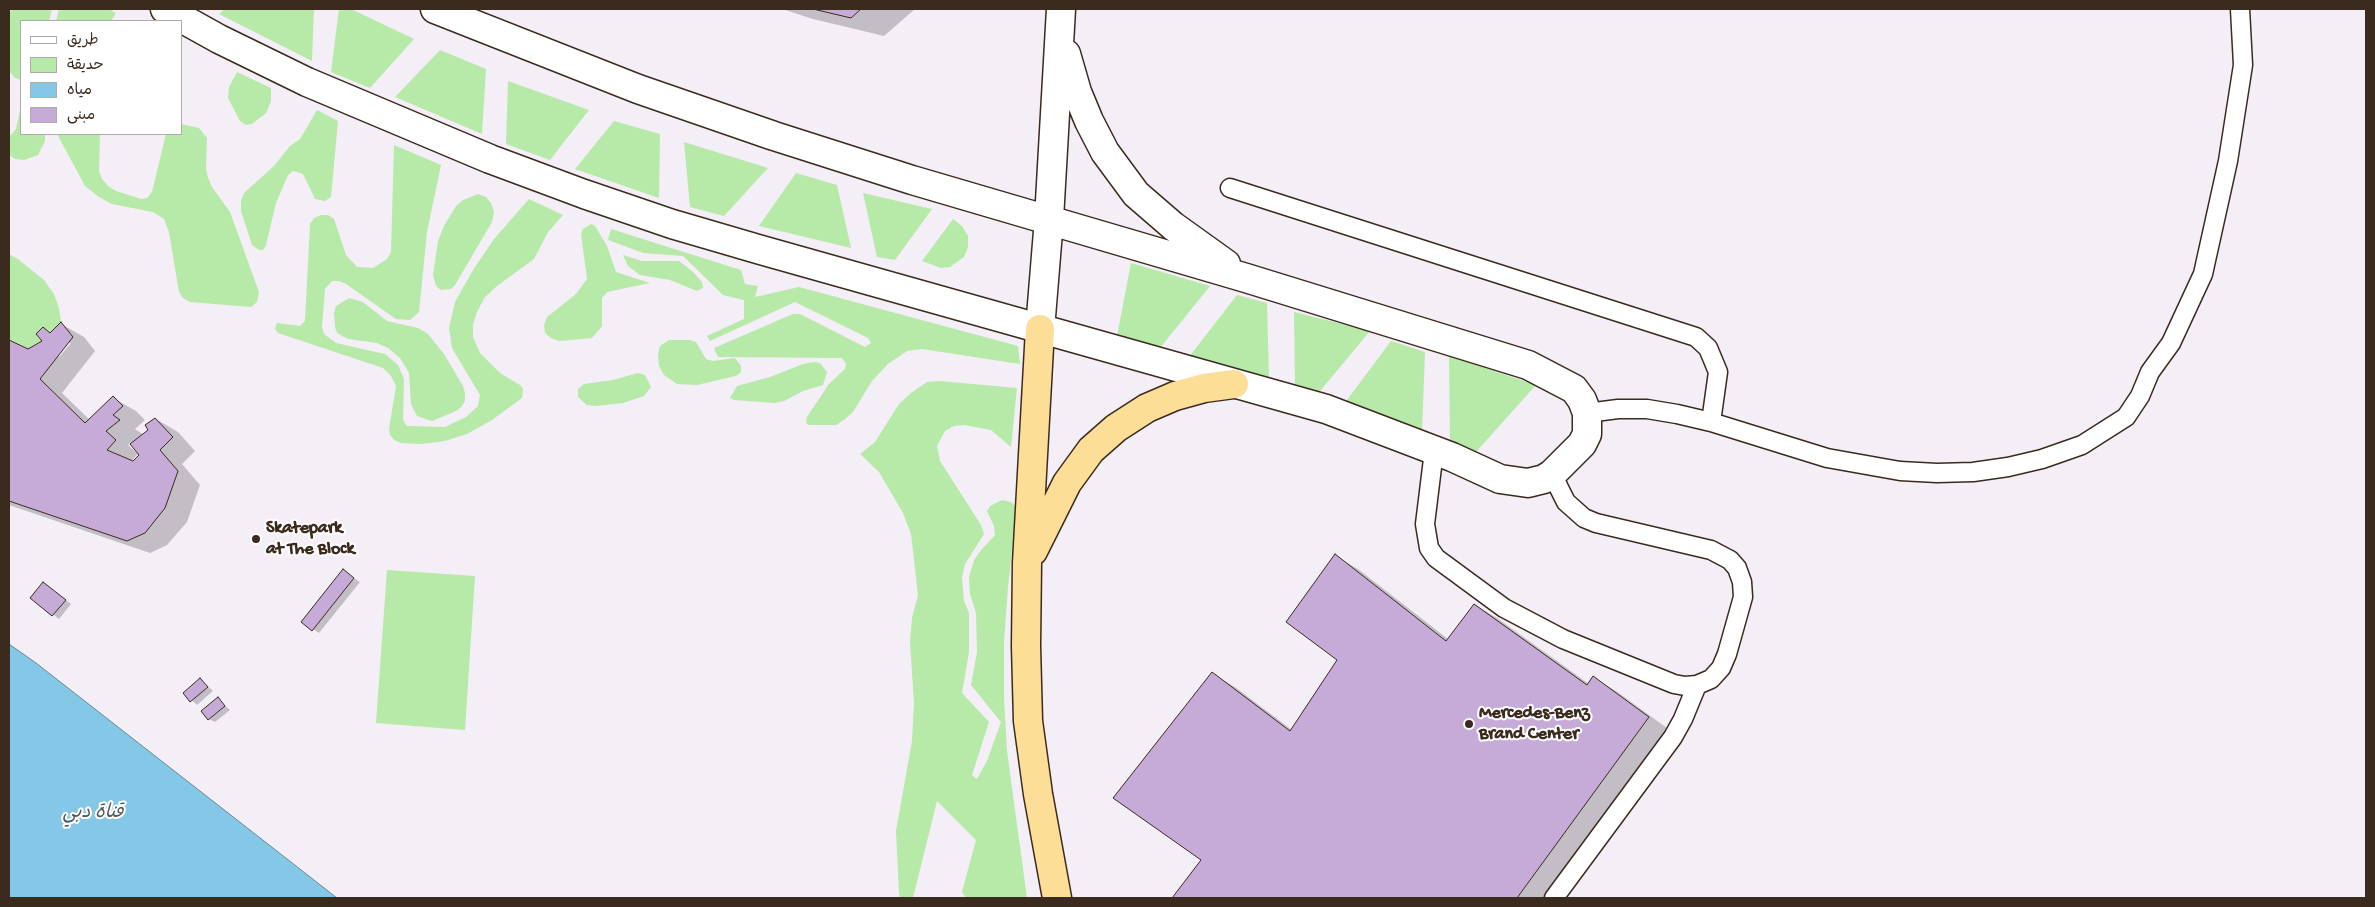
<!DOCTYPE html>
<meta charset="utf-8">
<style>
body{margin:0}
#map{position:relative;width:2375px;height:907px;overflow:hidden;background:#f4eef7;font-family:"Gochi Hand","Playpen Sans Arabic",sans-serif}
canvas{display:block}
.frame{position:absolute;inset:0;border:10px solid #3b2a1e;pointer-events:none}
.legend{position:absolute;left:20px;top:20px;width:162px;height:115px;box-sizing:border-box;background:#fff;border:1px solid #b1aaa5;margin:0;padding:6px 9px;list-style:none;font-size:15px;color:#3b2a1e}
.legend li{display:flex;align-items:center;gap:10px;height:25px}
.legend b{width:25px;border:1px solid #b1aaa5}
</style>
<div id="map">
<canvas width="2375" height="907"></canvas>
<div class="frame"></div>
<ul class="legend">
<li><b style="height:6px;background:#fff"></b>طريق</li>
<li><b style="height:14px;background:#b7e9a9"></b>حديقة</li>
<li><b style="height:14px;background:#85c7e6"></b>مياه</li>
<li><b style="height:14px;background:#c6aad7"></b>مبنى</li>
</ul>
</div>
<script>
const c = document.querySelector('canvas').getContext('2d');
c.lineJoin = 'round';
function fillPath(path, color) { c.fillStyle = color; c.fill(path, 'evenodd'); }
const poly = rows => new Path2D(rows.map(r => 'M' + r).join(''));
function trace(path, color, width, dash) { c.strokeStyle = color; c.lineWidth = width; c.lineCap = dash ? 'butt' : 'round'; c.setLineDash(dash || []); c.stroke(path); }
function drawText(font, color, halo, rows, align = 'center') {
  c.font = font + ' "Gochi Hand","Playpen Sans Arabic",sans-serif'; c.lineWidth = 4; c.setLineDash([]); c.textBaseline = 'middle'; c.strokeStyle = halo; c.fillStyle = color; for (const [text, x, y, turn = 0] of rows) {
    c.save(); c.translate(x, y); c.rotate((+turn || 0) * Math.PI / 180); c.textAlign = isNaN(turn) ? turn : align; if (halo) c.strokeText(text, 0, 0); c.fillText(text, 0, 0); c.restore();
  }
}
const green = poly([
 [12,9,52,9,49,21,21,21,21,80,15,78,9,71,9,14],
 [59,9,109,9,116,13,111,21,56,21],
 [225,9,314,9,312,61,219,14],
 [339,9,351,9,414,39,370,88,331,72],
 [440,50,486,69,482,134,395,97],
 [237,72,271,88,271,101,266,113,252,124,246,125,240,121,228,98,229,87],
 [508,81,589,110,550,160,506,144],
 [21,105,21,134,45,134,45,141,38,155,24,160,15,159,9,155,9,137,16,129],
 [317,110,338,121,331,197,325,201,315,199,303,174,293,171,288,175,276,203,266,245,263,250,259,250,252,245,241,211,241,201,244,193,274,166,290,146,300,139],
 [614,121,660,134,659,198,575,169],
 [181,124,199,128,207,138,206,169,208,178,212,187,230,212,259,292,257,302,251,307,190,302,183,298,179,292,169,232,164,219,153,212,112,204,99,197,85,186,57,134,100,134,99,171,102,179,108,186,116,191,141,199,147,198,152,192,166,134,181,134],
 [684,142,768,168,724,216,690,207],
 [394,145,441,165,427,232,419,312,410,320,396,319,346,284,339,281,332,281,325,289,322,327,324,334,336,343,385,354,398,365,404,379,403,420,407,426,445,427,466,417,478,406,480,395,452,348,449,328,455,302,473,270,494,239,529,199,563,215,548,232,534,259,497,286,485,297,477,312,473,324,473,337,480,353,500,373,520,385,523,389,522,398,492,420,467,434,445,441,422,444,401,443,394,440,390,435,389,429,396,386,391,376,383,368,278,333,275,329,277,323,300,326,305,321,310,224,314,218,321,215,328,215,334,219,346,255,357,267,373,268,387,259,391,252],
 [796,173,837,185,851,248,759,226],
 [863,193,932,209,895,260,877,257],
 [478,194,486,197,491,203,494,212,492,222,455,285,451,289,441,290,436,286,433,275,438,241,444,226,456,206,463,200],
 [953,219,962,226,968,236,968,247,964,257,950,267,941,268,922,261],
 [591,224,595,226,607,246,616,272,650,283,607,292,602,298,602,326,592,338,559,341,551,338,545,333,544,325,547,317,576,294,587,279,581,234,583,229],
 [611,229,741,270,745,284,758,286,755,297,799,287,1018,346,1020,364,922,349,907,351,888,364,872,381,853,412,845,419,836,425,809,425,806,423,807,417,829,384,845,369,846,364,842,358,718,357,714,348,793,314,800,314,865,347,871,343,868,338,795,302,710,341,707,336,744,319,744,300,723,295,683,256,643,253,608,240],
 [9,254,18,259,44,280,54,294,59,308,61,322,50,333,43,328,36,334,42,341,28,349,9,340],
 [623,255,642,261,679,261,693,272,702,282,703,288,697,291,670,280,640,275,628,266],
 [1131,263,1210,286,1160,348,1117,336],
 [1237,295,1267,303,1269,380,1189,357],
 [349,298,363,302,387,321,418,328,428,334,444,354,463,386,465,393,465,401,461,407,456,411,432,421,417,416,411,404,409,373,400,358,388,348,377,343,348,339,337,333,335,327,334,313,336,306],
 [1294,312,1370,331,1316,396,1295,389],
 [669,340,690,340,696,342,706,359,713,361,735,358,741,366,741,372,736,376,697,385,677,384,664,375,659,366,658,355,660,346],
 [1391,341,1425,352,1422,431,1344,404],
 [1449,356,1536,385,1475,453,1450,442],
 [814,362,820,363,827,372,823,385,803,391,784,401,775,403,734,400,730,398,737,386,770,377,803,364],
 [638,373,645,375,651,387,644,396,623,403,596,406,587,405,578,397,578,389,584,384,613,380],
 [939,381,1017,388,1011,447,991,430,964,425,954,426,945,431,937,446,940,461,981,525,984,534,965,564,962,577,964,601,969,613,969,652,962,693,989,722,972,775,977,779,987,761,1001,722,971,685,977,652,976,613,970,594,969,577,974,560,982,549,995,535,994,526,987,511,990,506,1002,500,1011,502,1017,508,1008,587,1004,643,1004,699,1007,751,1027,898,966,898,962,892,976,840,937,801,913,898,900,898,899,893,896,831,912,741,914,703,910,642,912,618,918,595,911,534,903,513,879,472,860,454,875,442,899,404,911,393,927,382],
 [387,570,475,576,465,730,376,723]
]);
const water = poly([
 [9,644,36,663,337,898,9,898,9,644]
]);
const shadow = poly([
 [782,9,915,9,884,36,813,19],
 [61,324,84,337,95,351,62,393,90,420,113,398,136,411,145,420,135,429,144,435,150,431,156,419,178,432,195,451,182,464,200,485,187,522,167,545,150,553,9,505,9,342,10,340,28,350,44,341,44,329,51,333],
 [67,343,71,343,59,357,57,355],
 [131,442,140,455,133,462,131,461,138,454,128,445],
 [1335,556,1358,569,1448,639,1475,605,1497,618,1589,684,1593,678,1616,691,1671,731,1549,898,1173,898,1203,860,1213,674,1235,687,1292,730,1339,660],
 [343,571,360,582,319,633,303,622],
 [43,583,71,604,59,619,32,598],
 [200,679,213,691,197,705,184,693],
 [218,699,230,710,215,722,209,719]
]);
const building = poly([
 [813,9,861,9,851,18,813,9],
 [61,322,73,337,40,379,85,423,113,396,123,406,113,415,120,420,106,431,116,440,107,450,133,461,139,455,130,444,148,430,145,425,155,418,173,437,160,450,178,471,165,508,145,533,127,541,9,501,9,340,28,349,42,341,36,334,43,327,50,333,61,322],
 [1335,554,1446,641,1474,604,1587,685,1593,676,1649,717,1517,898,1172,898,1201,860,1113,798,1212,672,1290,731,1337,660,1286,622,1335,554],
 [343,569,354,578,312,631,301,622,343,569],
 [43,582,66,600,52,616,30,598,43,582],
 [200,678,208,687,190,702,183,693,200,678],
 [218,697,225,706,208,720,201,711,218,697]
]);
const service = poly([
 [1230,188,1696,337,1708,348,1718,372,1711,422],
 [1587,413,1618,409,1647,409,1677,414,1711,422,1827,458,1900,471,1937,473,1973,472,2008,467,2042,459,2082,445,2126,417,2140,396,2150,372,2171,343,2203,274,2228,161,2243,65,2240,9],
 [1434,451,1425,524,1429,548,1436,558,1504,608,1563,639,1674,684,1685,686,1697,685,1711,679,1721,668,1727,654,1743,597,1742,582,1737,568,1730,560,1711,550,1596,523,1584,518,1566,502,1552,474],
 [1554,898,1673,737,1683,719,1697,685]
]);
const tertiary = poly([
 [165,9,219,39,307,82,490,159,584,194,672,224,761,250,1326,409,1452,457,1500,479,1528,483,1544,479,1552,474,1582,444,1587,434,1587,413,1582,400,1574,389,1528,365,1246,278,912,180,774,136,638,89,435,9],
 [1066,54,1077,92,1089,121,1105,152,1136,194,1173,226,1226,264],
 [1040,329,1049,219,1061,9]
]);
const motorway = poly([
 [1040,329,1027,563,1026,646,1028,721,1038,794,1057,898],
 [1033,551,1067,483,1091,450,1116,428,1147,408,1175,396,1204,388,1234,384]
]);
const markers = [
 [256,539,5,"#3b2a1e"],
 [1469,724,5,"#3b2a1e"]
];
const poiNames = [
 ["Skatepark",266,529],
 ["at The Block",266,550],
 ["Mercedes-Benz",1479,714],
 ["Brand Center",1479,735]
];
const waterNames = [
 ["قناة دبي",93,814]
];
fillPath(green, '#b7e9a9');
fillPath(water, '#85c7e6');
trace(water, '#678896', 1);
fillPath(shadow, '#0003');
fillPath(building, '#c6aad7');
trace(building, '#3b2a1e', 1);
trace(service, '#3b2a1e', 21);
trace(tertiary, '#3b2a1e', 31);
trace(motorway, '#3b2a1e', 31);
trace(service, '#fff', 18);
trace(tertiary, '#fff', 28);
trace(motorway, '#fdde96', 28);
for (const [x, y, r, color] of markers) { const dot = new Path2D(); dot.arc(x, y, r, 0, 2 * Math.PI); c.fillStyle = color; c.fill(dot); trace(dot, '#fff', 2); }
drawText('bold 18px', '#3b2a1e', '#fff', poiNames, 'left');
drawText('italic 19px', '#51595a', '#fff', waterNames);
</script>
